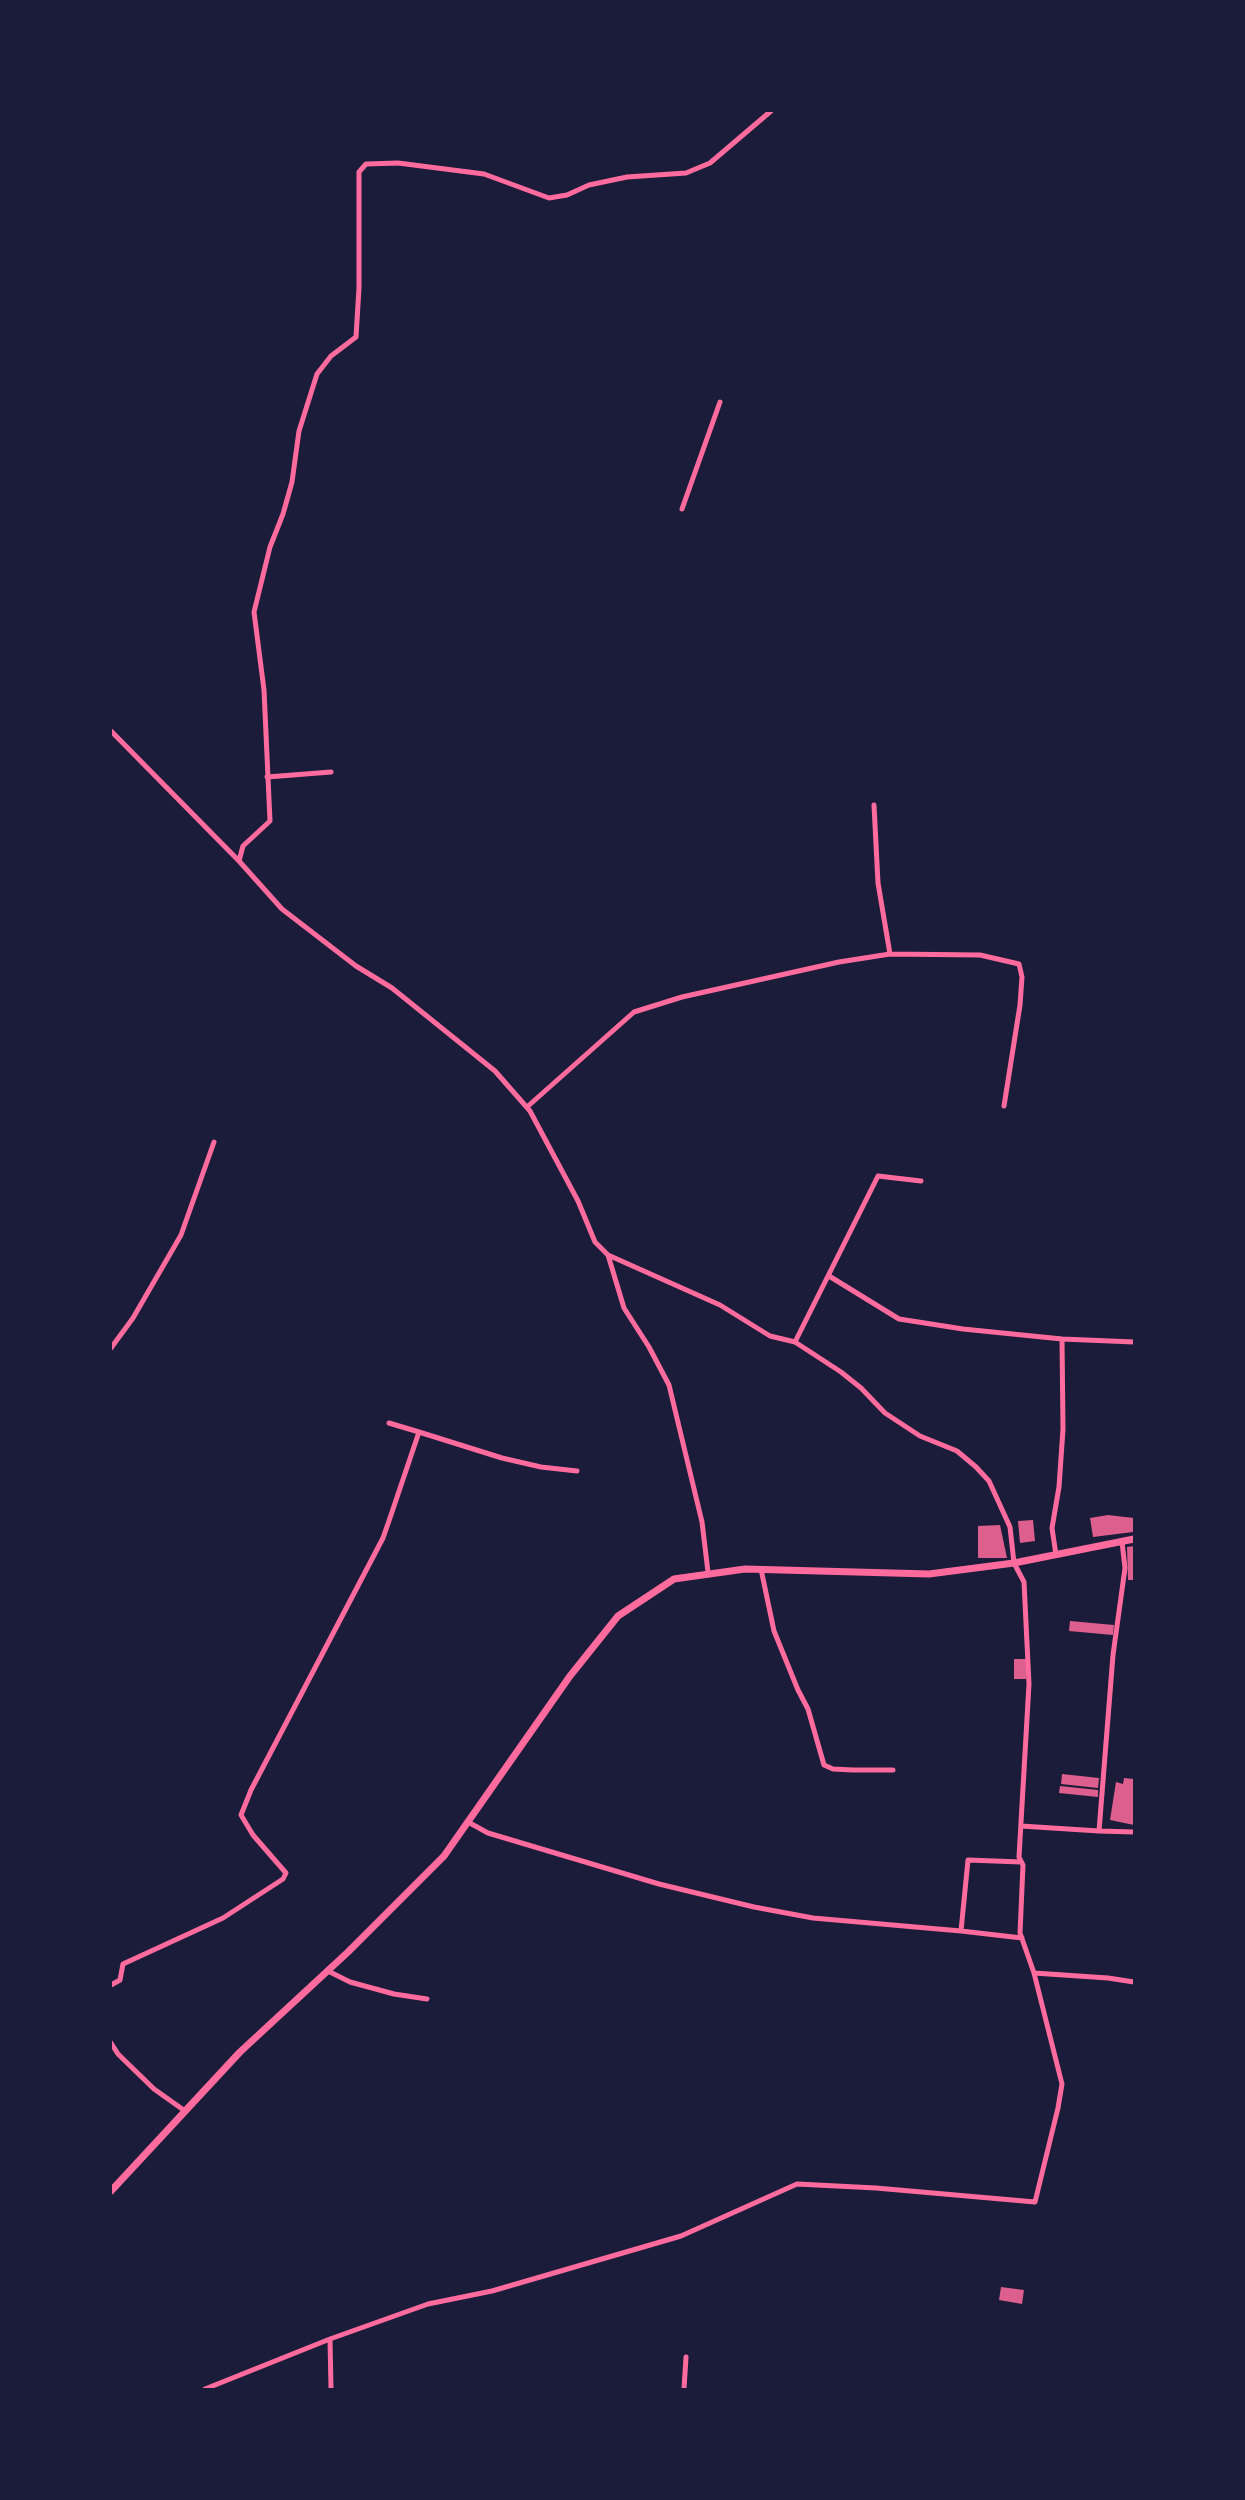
<!DOCTYPE html>
<style>
body{margin:0}
#map{position:relative;width:1245px;height:2500px;overflow:hidden;background:#1b1b3a;font-family:Poppins,sans-serif}
canvas{display:block}
.frame{position:absolute;inset:0;border:112px solid #1b1b3a;pointer-events:none}
</style>
<div id="map">
<canvas width="1245" height="2500"></canvas>
<div class="frame"></div>
</div>
<script>
const c = document.querySelector('canvas').getContext('2d');
c.lineJoin = 'round';
function fillPath(path, color) { c.fillStyle = color; c.fill(path, 'evenodd'); }
const poly = rows => new Path2D(rows.map(r => 'M' + r).join(''));
function trace(path, color, width, dash) { c.strokeStyle = color; c.lineWidth = width; c.lineCap = dash ? 'butt' : 'round'; c.setLineDash(dash || []); c.stroke(path); }
const building = poly([
 [1108,1515,1134,1518,1133,1532,1093,1537,1090,1518],
 [1033,1520,1035,1541,1020,1543,1018,1521],
 [1000,1525,1007,1558,978,1558,978,1526],
 [1134,1546,1134,1580,1128,1580,1127,1547],
 [1070,1621,1114,1625,1113,1635,1069,1631],
 [1014,1659,1026,1659,1026,1679,1014,1679],
 [1062,1774,1099,1778,1098,1788,1061,1784],
 [1124,1778,1134,1779,1134,1825,1110,1820,1116,1782,1123,1784],
 [1060,1786,1098,1790,1098,1797,1059,1793],
 [1001,2287,1024,2290,1022,2304,999,2300]
]);
const minor = poly([
 [771,111,710,163,686,173,627,177,589,185,567,195,549,198,484,174,398,163,366,164,359,172,359,288,356,337,331,356,317,374,299,431,292,482,283,514,270,547,254,612,264,690,270,821,243,846,239,861,282,909,356,966,392,988,495,1071,530,1111,578,1201,595,1242,608,1255,720,1305,770,1336,795,1342],
 [682,509,720,402],
 [111,731,239,861],
 [267,777,331,772],
 [874,805,878,883,890,954],
 [527,1107,634,1012,682,997,839,962,890,954,980,955,1019,964,1022,977,1020,1005,1004,1106],
 [921,1181,878,1176,795,1342,841,1372,861,1388,885,1413,920,1436,957,1451,976,1467,989,1481,1010,1527,1014,1563,1024,1582,1029,1684,1019,1857,1023,1865,1020,1933,1034,1973,1108,1978,1134,1982],
 [608,1255,624,1308,649,1347,669,1385,702,1522,708,1572],
 [829,1276,899,1319,963,1329,1062,1339,1063,1429,1059,1487,1052,1528,1056,1555],
 [1062,1339,1134,1342],
 [111,1348,133,1318,181,1235,214,1142],
 [419,1432,502,1458,541,1467,577,1471],
 [761,1569,774,1631,798,1690,808,1709,824,1765,833,1769,853,1770,893,1770],
 [468,1822,488,1833,659,1884,754,1907,813,1918,961,1931],
 [1021,1826,1099,1831,1113,1655,1125,1568,1122,1542],
 [1099,1831,1134,1832],
 [1021,1862,968,1860,961,1931,1022,1938],
 [328,1971,350,1982,394,1994,427,1999],
 [111,1985,120,1980,123,1964,223,1918,283,1879,286,1873,253,1835,241,1815,251,1790,383,1538,391,1515,419,1432,389,1423],
 [111,2043,118,2054,154,2089,185,2111],
 [330,2339,428,2304,492,2291,681,2236,797,2184,876,2188,1035,2202,1058,2108,1062,2084,1034,1973],
 [205,2389,330,2339,331,2389],
 [684,2389,686,2357]
]);
const tertiary = poly([
 [111,2191,240,2052,348,1952,444,1856,570,1676,618,1616,674,1579,745,1569,929,1574,1014,1563,1134,1539]
]);
fillPath(building, '#dd5f8e');
trace(minor, '#ff6b9d', 5);
trace(tertiary, '#ff6b9d', 7);
</script>
